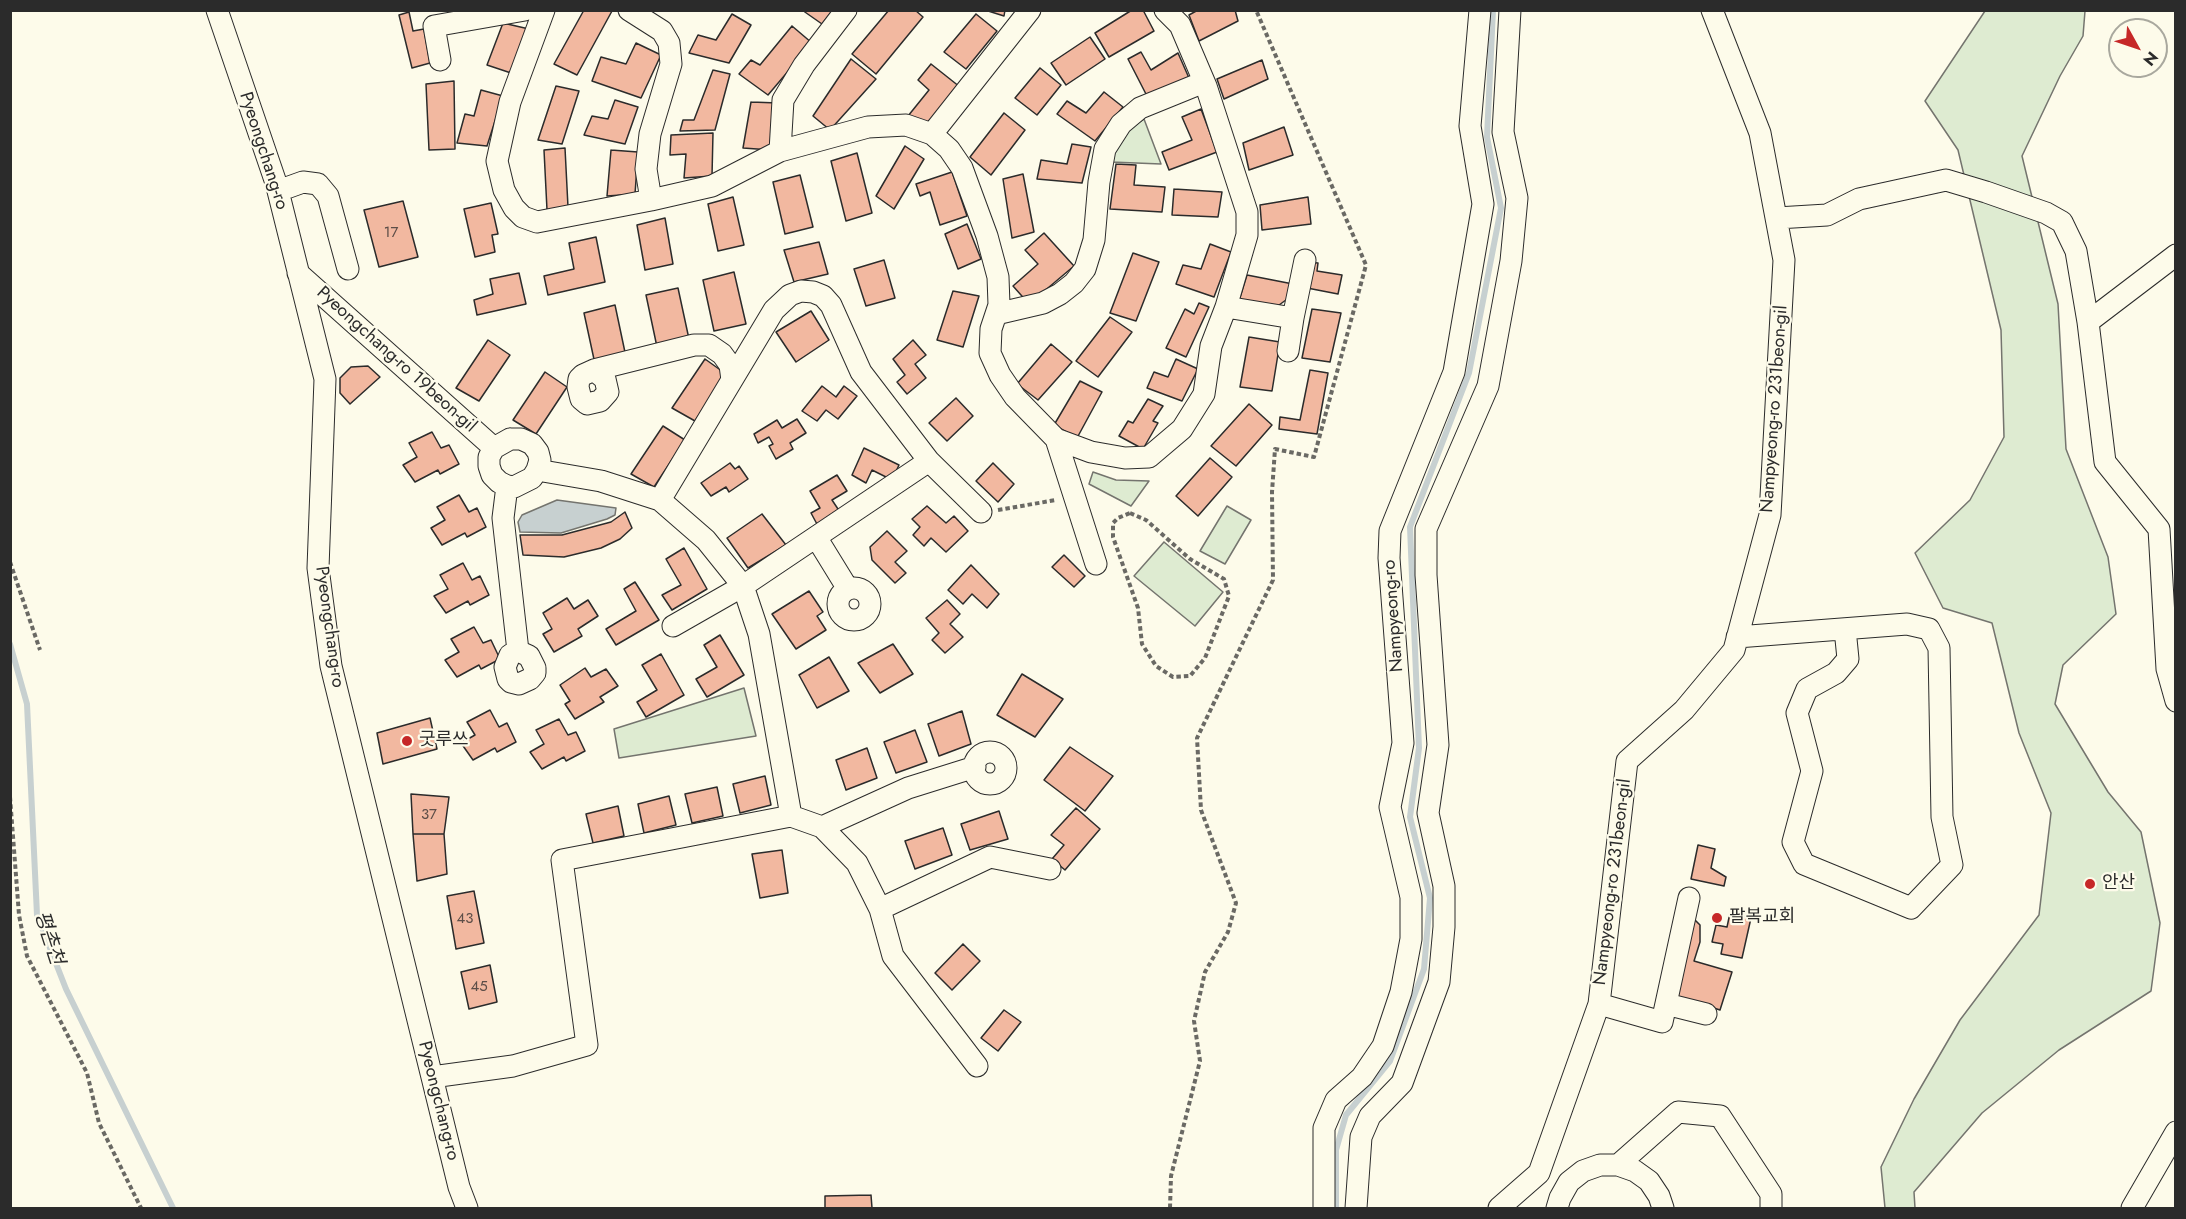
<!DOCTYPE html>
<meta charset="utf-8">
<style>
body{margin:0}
#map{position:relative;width:2186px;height:1219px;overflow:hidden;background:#fdfbea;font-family:Jost,sans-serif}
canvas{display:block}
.frame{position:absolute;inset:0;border:12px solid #2b2b2b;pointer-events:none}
.north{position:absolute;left:2108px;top:18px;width:60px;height:60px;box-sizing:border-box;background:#fdfbea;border:2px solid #a9a89e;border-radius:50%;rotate:130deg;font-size:16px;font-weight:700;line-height:24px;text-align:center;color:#2b2b2b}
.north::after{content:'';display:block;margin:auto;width:21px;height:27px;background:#c62828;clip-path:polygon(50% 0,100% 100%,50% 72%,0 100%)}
</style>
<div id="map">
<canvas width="2186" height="1219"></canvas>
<div class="frame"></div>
<div class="north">N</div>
</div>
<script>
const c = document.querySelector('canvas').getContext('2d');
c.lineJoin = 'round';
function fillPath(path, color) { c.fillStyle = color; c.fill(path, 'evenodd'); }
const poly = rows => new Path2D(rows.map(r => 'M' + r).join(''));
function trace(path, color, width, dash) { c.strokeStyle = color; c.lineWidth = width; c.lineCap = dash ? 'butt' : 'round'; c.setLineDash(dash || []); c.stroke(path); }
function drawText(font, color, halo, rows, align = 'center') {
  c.font = font + ' Jost,"Noto Sans KR",sans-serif'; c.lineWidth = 4.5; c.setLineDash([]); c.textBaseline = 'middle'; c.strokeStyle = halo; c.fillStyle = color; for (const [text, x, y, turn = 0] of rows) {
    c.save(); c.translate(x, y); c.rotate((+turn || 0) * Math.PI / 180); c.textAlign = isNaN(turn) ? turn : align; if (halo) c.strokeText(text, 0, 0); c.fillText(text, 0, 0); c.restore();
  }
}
const green = poly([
 [1985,11,2085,11,2083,36,2060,76,2022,156,2058,304,2066,449,2108,557,2116,614,2063,665,2055,704,2108,792,2141,832,2160,923,2151,991,2059,1050,1982,1113,1914,1192,1915,1208,1885,1208,1881,1167,1914,1099,1960,1020,2039,915,2051,813,2019,733,1992,623,1943,608,1915,553,1970,500,2004,437,2001,330,1958,150,1925,101,1985,11],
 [1144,119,1161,164,1111,162,1114,145,1126,130,1144,119],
 [1093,472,1116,480,1149,481,1131,506,1089,484,1093,472],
 [1227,506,1251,520,1225,564,1200,551,1227,506],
 [1164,542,1223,592,1195,626,1134,576,1164,542],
 [744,688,756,736,619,758,614,729,744,688]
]);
const water = poly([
 [557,500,616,508,615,515,607,519,561,533,520,532,518,522,522,515,557,500]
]);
const stream = poly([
 [10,644,27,704,37,915,66,989,173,1208],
 [1336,1208,1336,1150,1346,1115,1390,1061,1424,969,1430,898,1410,817,1419,748,1410,527,1469,373,1501,208,1487,137,1493,10]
]);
const building = poly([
 [584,10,612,11,577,75,554,64,584,10],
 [802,10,833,10,822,24,802,10],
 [889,10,915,10,923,17,876,74,852,54,889,10],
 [985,10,1005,10,1004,16,985,10],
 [1132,10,1143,10,1154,31,1109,57,1095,33,1132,10],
 [1198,10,1235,10,1238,21,1199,41,1189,15,1198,10],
 [409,12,413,31,424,29,430,63,412,68,399,15,409,12],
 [732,14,751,25,729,63,689,53,698,35,716,40,732,14],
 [976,14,997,31,966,69,944,52,976,14],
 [503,23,529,29,511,73,487,65,503,23],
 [792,26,812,43,768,95,739,74,751,60,760,65,792,26],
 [1090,37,1105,59,1066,85,1051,63,1090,37],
 [636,43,661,55,641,98,592,81,601,57,626,64,636,43],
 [1141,52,1151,70,1178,53,1189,78,1148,98,1128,59,1141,52],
 [851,59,876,79,830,130,813,116,851,59],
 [1262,60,1268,79,1224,99,1217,79,1262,60],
 [931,64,960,87,924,129,908,116,929,90,918,80,931,64],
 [1040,68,1061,85,1037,115,1015,98,1040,68],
 [713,70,730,74,715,130,680,131,683,120,694,120,713,70],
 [454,81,455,149,429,150,426,84,454,81],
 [556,86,579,91,562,144,538,140,556,86],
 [481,90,503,96,487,146,457,143,465,114,474,116,481,90],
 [1104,92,1123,107,1095,141,1057,114,1067,101,1086,113,1104,92],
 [615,100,638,107,625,144,584,135,592,116,608,119,615,100],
 [751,102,778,103,771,150,743,148,751,102],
 [1201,109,1217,152,1169,170,1162,152,1192,140,1182,117,1201,109],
 [1004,113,1025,130,991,175,970,157,1004,113],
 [1284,127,1293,155,1249,170,1243,143,1284,127],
 [713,133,712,176,684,178,686,154,670,155,671,135,713,133],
 [1072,144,1091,147,1082,183,1037,179,1041,160,1067,164,1072,144],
 [905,146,924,159,894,209,876,196,905,146],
 [565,148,568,207,547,210,544,150,565,148],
 [611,150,638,152,635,194,607,196,611,150],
 [857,153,872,213,846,221,831,161,857,153],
 [1116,164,1136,165,1134,185,1165,187,1162,212,1110,209,1116,164],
 [952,172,967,216,940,225,930,192,920,196,916,184,952,172],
 [1023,174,1034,232,1012,238,1003,179,1023,174],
 [800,175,813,227,785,234,773,182,800,175],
 [1174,189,1222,192,1218,217,1172,215,1174,189],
 [733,197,744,245,718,251,708,204,733,197],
 [1308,197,1311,224,1262,230,1260,205,1308,197],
 [403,201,418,257,379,267,364,210,403,201],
 [491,203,498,234,492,235,495,252,475,257,464,209,491,203],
 [665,218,673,264,645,270,637,225,665,218],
 [967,224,981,259,958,269,945,234,967,224],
 [1044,233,1074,266,1029,304,1013,286,1038,264,1025,250,1044,233],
 [596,237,605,282,548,295,544,276,574,269,569,243,596,237],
 [819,242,828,274,794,282,784,250,819,242],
 [1210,244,1231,252,1214,297,1176,284,1183,265,1201,269,1210,244],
 [1133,253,1159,262,1136,321,1110,313,1133,253],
 [884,260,895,298,866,306,854,269,884,260],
 [1307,262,1318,263,1317,271,1342,275,1338,294,1302,287,1307,262],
 [734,272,746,324,714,331,703,280,734,272],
 [519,273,526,304,477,315,474,300,493,294,490,279,519,273],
 [1247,275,1293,284,1290,297,1275,308,1239,301,1247,275],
 [678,288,689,339,657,347,646,295,678,288],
 [953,291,979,296,963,347,937,340,953,291],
 [1199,303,1209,307,1186,357,1166,348,1185,309,1194,314,1199,303],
 [615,305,626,357,595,364,584,313,615,305],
 [1312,309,1341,313,1330,362,1302,358,1312,309],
 [811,311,829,340,796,362,776,332,811,311],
 [1110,317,1132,332,1098,377,1076,361,1110,317],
 [1249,337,1280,342,1272,391,1240,387,1249,337],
 [488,340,510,355,479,401,456,388,488,340],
 [913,340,926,355,915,364,926,378,907,394,897,382,905,375,893,359,913,340],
 [1051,344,1072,362,1038,400,1017,384,1051,344],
 [705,359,726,374,695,421,672,408,705,359],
 [1176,359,1198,369,1182,401,1147,388,1154,372,1168,377,1176,359],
 [368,366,380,377,350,404,340,393,340,378,351,367,368,366],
 [1310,370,1328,373,1317,434,1279,429,1280,417,1300,420,1310,370],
 [545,372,567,387,536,434,513,420,545,372],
 [1080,381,1102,392,1077,438,1054,425,1080,381],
 [822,386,836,397,844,386,857,396,838,419,826,410,817,421,802,411,822,386],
 [956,398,973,416,947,441,929,423,956,398],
 [1148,399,1163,406,1153,421,1158,423,1143,449,1119,436,1128,421,1133,423,1148,399],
 [1249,404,1272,425,1236,466,1211,446,1249,404],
 [797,419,806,433,790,443,793,449,776,459,769,446,773,444,769,437,758,443,754,434,777,420,782,428,797,419],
 [663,426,685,440,654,487,631,474,663,426],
 [432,432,441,448,449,445,459,464,440,474,438,470,415,482,403,465,417,457,409,443,432,432],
 [864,448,899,465,892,480,872,470,866,483,852,475,864,448],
 [1210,458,1232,477,1198,516,1176,496,1210,458],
 [730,463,735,469,739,466,748,479,729,492,726,487,711,496,701,483,730,463],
 [993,463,1014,484,998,502,976,481,993,463],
 [837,475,847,491,832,500,840,512,818,526,811,513,820,508,810,491,837,475],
 [459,495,469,512,477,508,486,527,467,537,465,533,442,545,431,528,445,520,437,507,459,495],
 [927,506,946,523,954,516,968,531,946,552,931,538,924,546,913,535,920,527,912,519,927,506],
 [625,512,632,528,620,539,601,548,564,557,523,555,520,535,562,535,611,522,625,512],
 [762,514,786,545,748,568,727,538,762,514],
 [887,531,907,551,895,562,906,573,895,583,872,560,870,547,887,531],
 [684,548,707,589,672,610,662,595,681,585,666,559,684,548],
 [1064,555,1085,576,1074,587,1052,567,1064,555],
 [463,563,472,580,480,576,489,595,470,605,468,601,446,613,434,596,448,589,440,575,463,563],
 [971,565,999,594,987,608,972,594,963,604,948,590,971,565],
 [635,582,659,620,616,645,606,629,636,611,624,589,635,582],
 [809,591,823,612,817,616,826,630,796,649,772,614,809,591],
 [567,598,574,609,588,600,598,616,578,629,582,636,554,652,543,634,552,629,543,613,567,598],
 [947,600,960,614,950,624,963,637,945,653,932,640,939,633,926,618,947,600],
 [474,627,483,643,491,640,500,659,481,669,479,665,457,677,445,660,459,652,451,639,474,627],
 [720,635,744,675,707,697,696,679,717,667,704,645,720,635],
 [893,644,913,674,880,693,858,663,893,644],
 [661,654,684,695,646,717,637,702,657,690,642,665,661,654],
 [829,657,849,691,817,708,799,675,829,657],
 [585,668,591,677,606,669,618,686,600,697,604,702,575,719,565,704,570,701,560,685,585,668],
 [1022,674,1063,699,1035,737,997,715,1022,674],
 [490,710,499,727,507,723,516,742,497,752,495,748,473,760,461,743,475,735,467,722,490,710],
 [962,711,971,744,939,756,928,724,962,711],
 [430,718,437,749,383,764,377,733,430,718],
 [559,719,568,735,576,732,585,751,566,761,564,757,542,769,530,752,544,744,536,730,559,719],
 [915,730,927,762,896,773,884,742,915,730],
 [1070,747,1113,776,1085,811,1044,780,1070,747],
 [867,748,877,778,846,790,836,760,867,748],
 [765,776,771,805,740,813,733,784,765,776],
 [717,787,723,816,692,823,685,794,717,787],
 [411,794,449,797,444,834,413,834,411,794],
 [669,796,676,825,644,833,638,804,669,796],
 [618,806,624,836,593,843,586,814,618,806],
 [1076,808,1100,829,1065,870,1052,859,1064,845,1051,835,1076,808],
 [999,811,1008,839,970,850,961,824,999,811],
 [943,828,952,855,915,869,905,841,943,828],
 [413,834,444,834,447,874,417,881,413,834],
 [1698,845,1715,849,1711,868,1726,877,1724,886,1691,879,1698,845],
 [782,850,788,893,760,898,752,854,782,850],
 [474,891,484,943,456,949,447,896,474,891],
 [1730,913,1751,918,1742,958,1721,954,1723,944,1712,942,1716,925,1727,927,1730,913],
 [1694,919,1700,925,1700,942,1694,961,1732,972,1720,1010,1670,994,1694,919],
 [963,944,980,961,952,990,935,973,963,944],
 [490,965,497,1002,469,1009,461,972,490,965],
 [1004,1010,1021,1022,998,1051,981,1038,1004,1010],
 [871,1195,872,1208,825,1208,825,1196,871,1195]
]);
const path = poly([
 [998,510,1056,500],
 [1130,513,1146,520,1190,559,1224,579,1229,596,1205,658,1190,676,1173,677,1156,666,1142,644,1138,608,1113,537,1113,523,1118,518,1130,513],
 [10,562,40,650],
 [10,713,10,753],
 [10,797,19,915,27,956,87,1073,99,1123,141,1208],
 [1170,1208,1171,1176,1200,1061,1194,1021,1205,972,1228,932,1236,903,1201,810,1197,738,1273,580,1272,492,1275,449,1314,457,1366,265,1256,10]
]);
const minor = poly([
 [217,10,276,183,325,379,318,568,331,666,459,1187,467,1208],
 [544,10,510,102,497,161,504,190,514,208,523,217,537,222,651,200,712,186,780,151,868,127,906,125,932,134,949,149,962,168,987,236,998,277,999,305,991,329,990,353,1000,375,1015,397,1056,439,1091,452,1125,458,1149,457,1182,429,1204,394,1211,346,1226,307,1247,235,1247,212,1206,86,1180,25,1165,10],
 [629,10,662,31,669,43,671,64,650,134,646,169,651,200],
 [440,60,434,26,525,10],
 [932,134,1030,10],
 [780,151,783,100,804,65,846,10],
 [278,191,303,182,318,184,328,196,348,269],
 [1777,218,1827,215,1859,199,1946,180,1986,192,2046,213,2062,222,2076,251,2088,322],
 [2176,255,2088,322,2105,462,2159,529,2167,669,2176,701],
 [298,273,494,448],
 [1226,307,1293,318,1305,260],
 [996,314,1043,303,1060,294,1074,283,1085,269,1094,240,1099,182,1105,149,1121,124,1140,108,1204,82],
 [1288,351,1293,318],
 [594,370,694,345,709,345,722,354,730,365,732,380],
 [594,370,605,379,608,392,600,401,587,404,581,399,578,387,579,379,583,375,594,370],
 [510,439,521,439,532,444,538,452,540,460,537,470,532,478,514,487,507,486,499,482,492,475,489,466,489,457,494,448,510,439],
 [1056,439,1096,564],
 [537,470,601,481,660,500,706,540,743,586,759,634,791,816],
 [507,486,503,518,518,651],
 [660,500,774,310,790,295,801,291,813,292,823,296,831,305,861,372,929,461,981,512],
 [816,537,848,589],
 '838 604a16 16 0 1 1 32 0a16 16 0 1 1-32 0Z',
 [673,626,743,586,929,461],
 [1737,637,1907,624,1929,629,1939,648,1942,817,1952,865,1911,908,1804,864,1793,842,1812,771,1797,713,1807,689,1836,673,1848,659,1845,629],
 [518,651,529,656,535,668,535,673,530,679,519,684,511,682,508,679,505,667,510,655,518,651],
 '974 768a16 16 0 1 1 32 0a16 16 0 1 1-32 0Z',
 [822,827,908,788,975,767],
 [880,909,990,857,1050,869],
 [1599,1004,1662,1022,1689,898],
 [1666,1004,1706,1014],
 [432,1077,513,1066,587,1045,562,860,791,816,822,827,857,863,880,909,893,956,977,1066],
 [1618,1165,1678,1112,1720,1116,1771,1194,1771,1208],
 [1324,1208,1324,1128,1336,1100,1362,1077,1383,1046,1401,992,1411,939,1411,897,1390,807,1403,743,1389,558,1390,531,1454,372,1483,204,1470,126,1480,10],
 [1356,1208,1361,1137,1370,1116,1402,1083,1439,982,1444,927,1444,886,1428,813,1438,745,1426,575,1426,529,1488,386,1511,261,1517,198,1503,132,1510,10],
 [1499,1208,1539,1173,1599,1004,1627,761,1684,710,1734,650,1770,515,1784,260,1760,133,1712,10],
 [1557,1208,1560,1198,1569,1182,1583,1171,1600,1165,1618,1165,1635,1171,1649,1181,1659,1196,1663,1208],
 [2132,1208,2176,1132]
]);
const markers = [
 [407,741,6,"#c62828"],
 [2090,884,6,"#c62828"],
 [1717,918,6,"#c62828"]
];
const numberNames = [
 ["17",391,233],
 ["37",429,815],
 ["43",465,919],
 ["45",479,987]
];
const streetNames = [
 ["Pyeongchang-ro",263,151,72],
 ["Pyeongchang-ro 19beon-gil",396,360,42],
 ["Nampyeong-ro 231beon-gil",1775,409,-86],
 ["Nampyeong-ro",1394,616,-94],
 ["Pyeongchang-ro",329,627,82],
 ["Nampyeong-ro 231beon-gil",1613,882,-83],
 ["Pyeongchang-ro",438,1101,76]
];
const poiNames = [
 ["굿루쓰",419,741],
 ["안산",2102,884],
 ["팔복교회",1729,918]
];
const waterNames = [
 ["평촌천",48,938,72]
];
fillPath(green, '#deebd1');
trace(green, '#74746e', 1.5);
fillPath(water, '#c7d0d0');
trace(water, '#74746e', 1.5);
trace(stream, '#c7d0d0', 6);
fillPath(building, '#f2b8a0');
trace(building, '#2b2b2b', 1.5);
trace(minor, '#2b2b2b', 23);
trace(path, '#6a6964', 4, [4.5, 3]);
trace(minor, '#fdfbea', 21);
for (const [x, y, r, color] of markers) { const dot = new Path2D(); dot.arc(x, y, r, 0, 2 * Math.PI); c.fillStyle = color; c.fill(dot); trace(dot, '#fdfbea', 2); }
drawText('15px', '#5d4e48', null, numberNames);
drawText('18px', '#2b2b2b', '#fdfbea', streetNames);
drawText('18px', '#2b2b2b', '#fdfbea', poiNames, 'left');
drawText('italic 20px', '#2b2b2b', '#fdfbea', waterNames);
</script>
